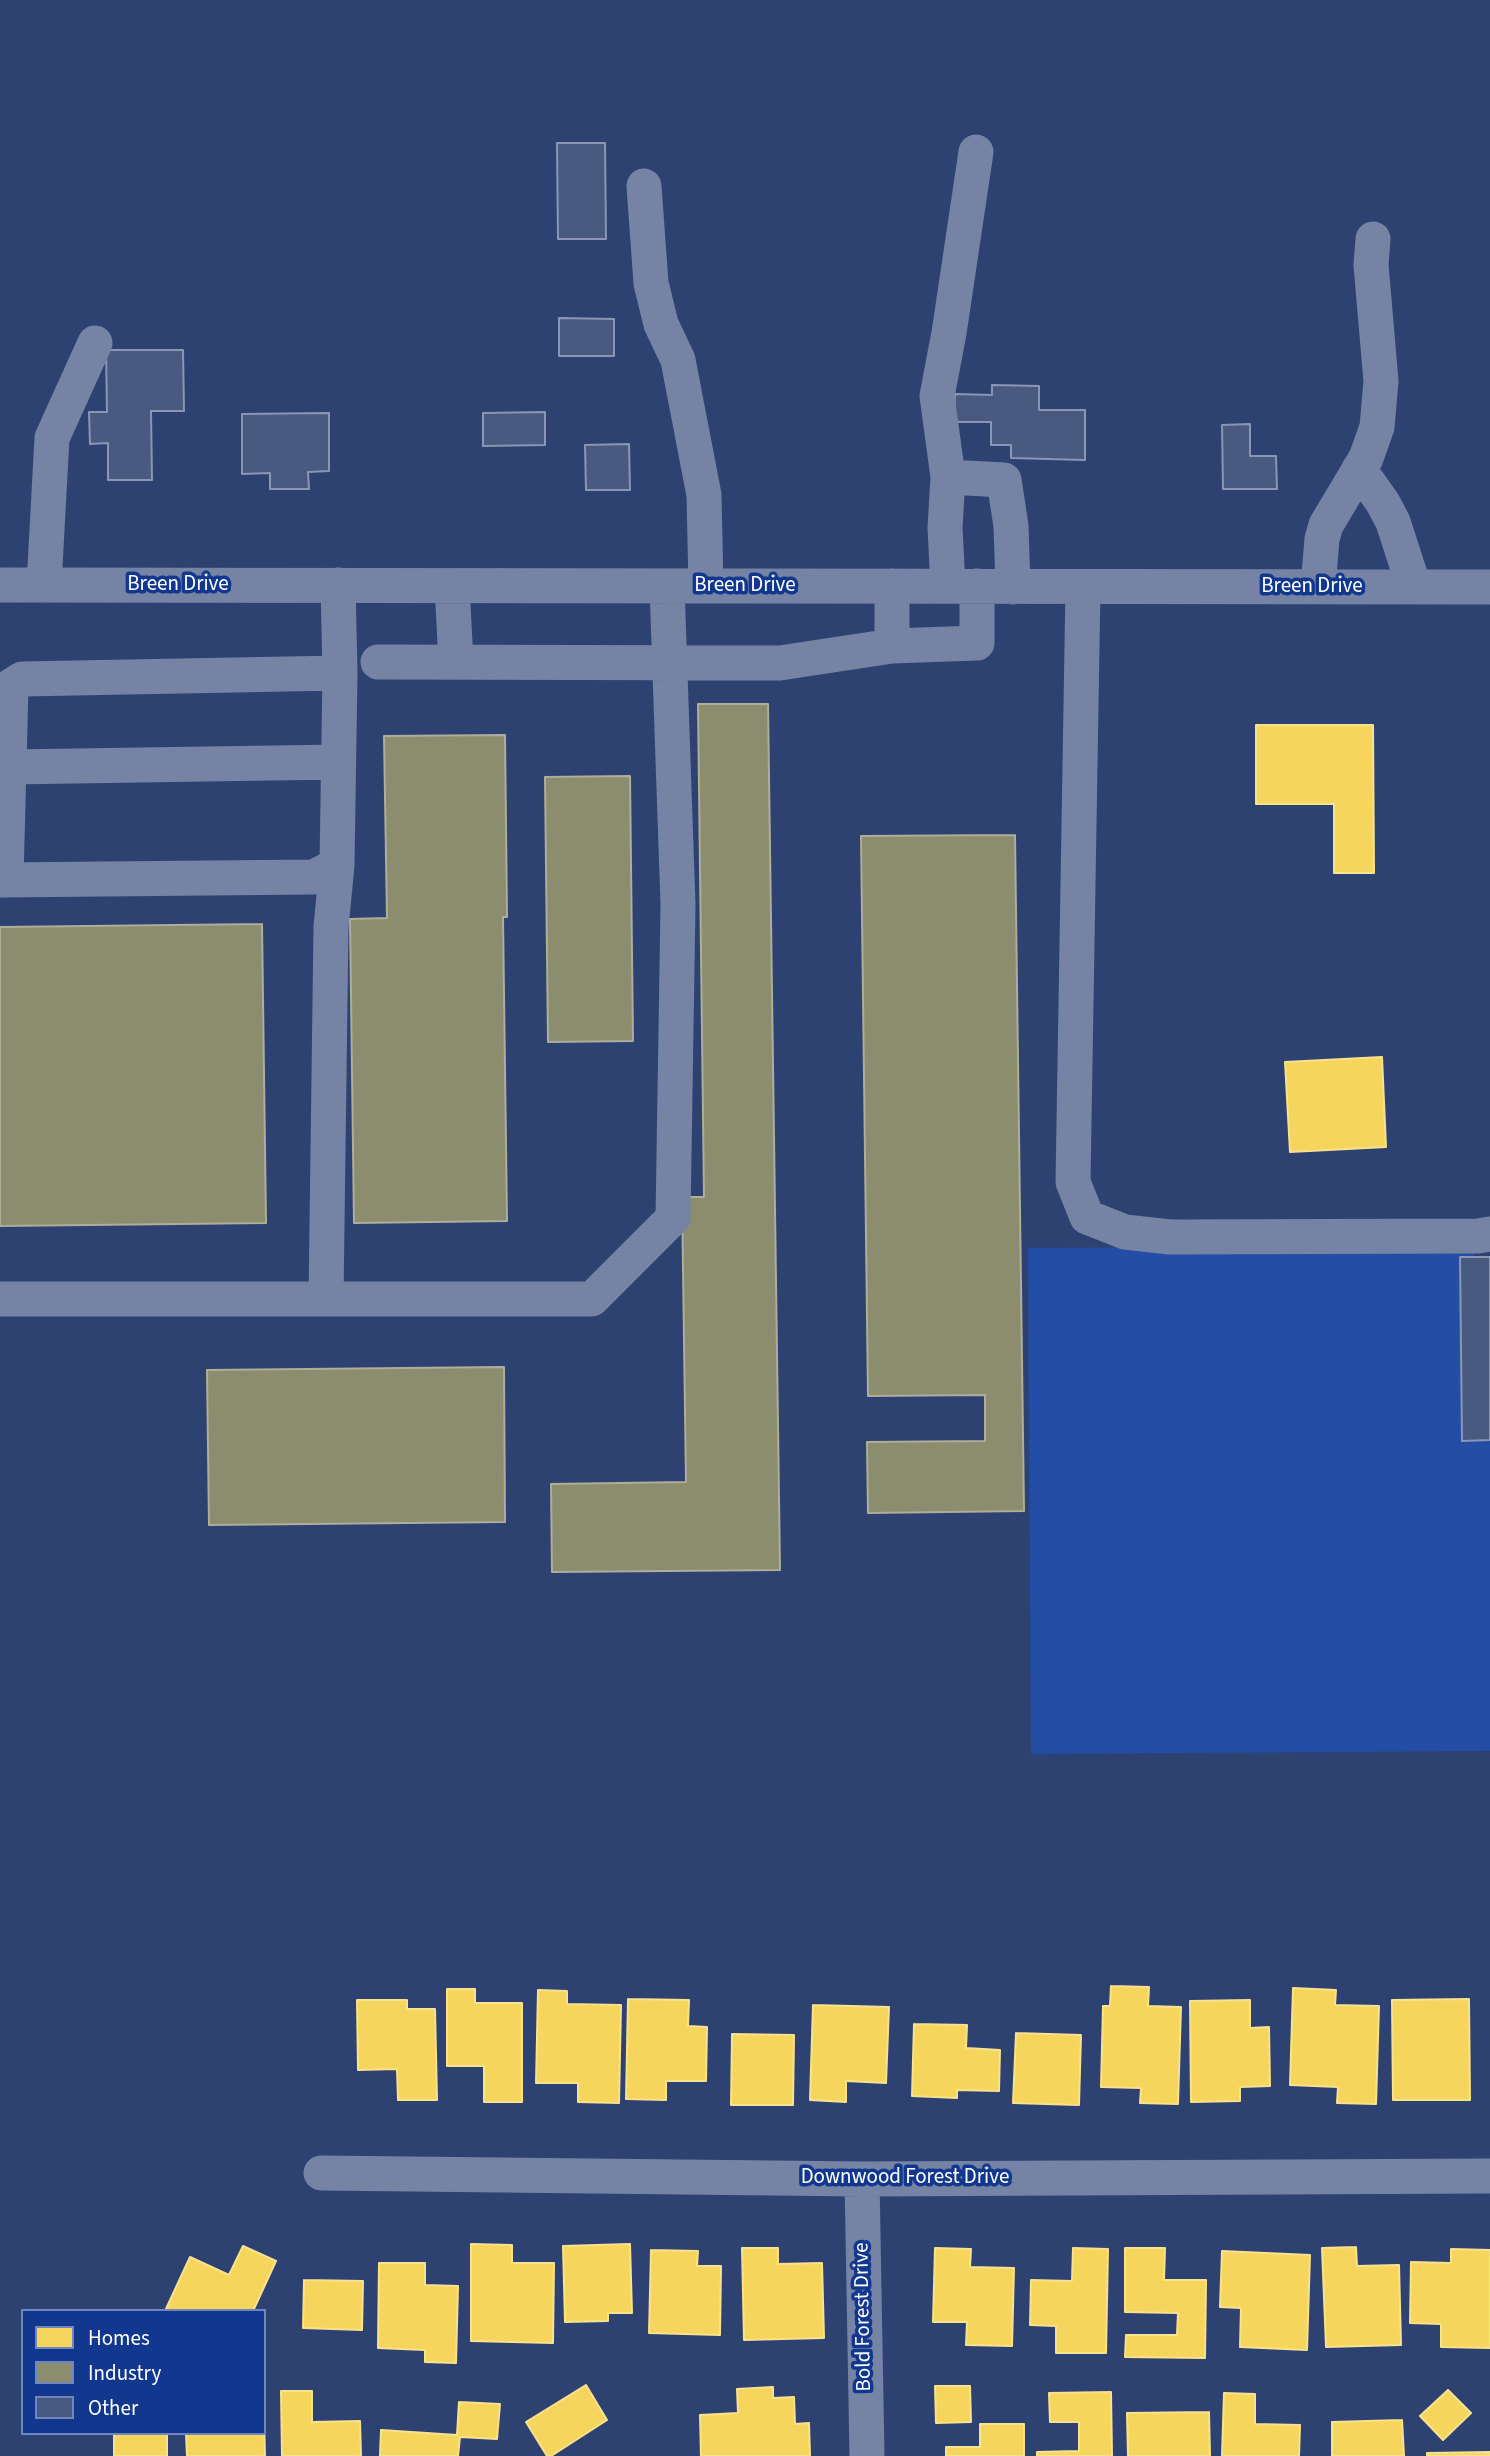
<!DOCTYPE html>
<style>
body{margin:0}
#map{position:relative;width:1490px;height:2456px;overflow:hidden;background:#2e4271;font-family:"Source Sans 3",sans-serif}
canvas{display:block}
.legend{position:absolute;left:21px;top:2309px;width:245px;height:126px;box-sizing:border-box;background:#11378e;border:2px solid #7087bb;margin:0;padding:9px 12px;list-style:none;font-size:21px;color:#fff}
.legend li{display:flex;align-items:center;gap:14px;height:35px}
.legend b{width:35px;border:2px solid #7087bb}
</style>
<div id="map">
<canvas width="1490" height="2456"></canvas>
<ul class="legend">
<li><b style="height:19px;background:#f6d55c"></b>Homes</li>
<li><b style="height:19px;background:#8c8c6e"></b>Industry</li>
<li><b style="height:19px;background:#485a80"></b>Other</li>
</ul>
</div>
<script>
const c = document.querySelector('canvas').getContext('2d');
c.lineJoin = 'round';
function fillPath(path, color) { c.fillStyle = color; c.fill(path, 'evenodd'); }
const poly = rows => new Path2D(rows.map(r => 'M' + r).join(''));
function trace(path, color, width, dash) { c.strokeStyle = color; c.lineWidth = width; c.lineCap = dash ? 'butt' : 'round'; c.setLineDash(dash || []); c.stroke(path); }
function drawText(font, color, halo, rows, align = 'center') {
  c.font = font + ' "Source Sans 3",sans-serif'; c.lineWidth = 7; c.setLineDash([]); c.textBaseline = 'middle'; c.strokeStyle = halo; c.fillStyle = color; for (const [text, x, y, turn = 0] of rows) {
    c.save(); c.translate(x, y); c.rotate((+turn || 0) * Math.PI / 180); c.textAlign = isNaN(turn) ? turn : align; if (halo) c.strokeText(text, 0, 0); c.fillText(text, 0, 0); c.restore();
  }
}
const green = poly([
 [1474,1245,1476,1435,1490,1436,1490,1751,1031,1754,1028,1248]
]);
const homes = poly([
 [1256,725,1373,725,1374,873,1334,873,1334,804,1256,804,1256,725],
 [1382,1057,1386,1147,1290,1152,1285,1062,1382,1057],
 [1111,1986,1149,1987,1148,2006,1181,2007,1178,2104,1140,2103,1141,2088,1101,2087,1103,2006,1110,2006,1111,1986],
 [1293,1988,1336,1990,1335,2005,1379,2006,1376,2104,1337,2103,1338,2087,1290,2085,1293,1988],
 [447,1989,475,1989,475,2003,522,2003,522,2102,484,2102,484,2066,447,2066,447,1989],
 [538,1990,567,1991,567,2004,621,2005,619,2103,578,2102,578,2083,536,2083,538,1990],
 [628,1999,689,2000,688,2026,707,2027,706,2081,666,2081,666,2100,626,2099,628,1999],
 [1469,1999,1470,2100,1393,2100,1392,2000,1469,1999],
 [357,2000,407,2000,407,2009,435,2009,437,2100,398,2100,397,2069,358,2070,357,2000],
 [1250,2000,1250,2028,1269,2027,1270,2086,1240,2087,1240,2101,1191,2102,1190,2001,1250,2000],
 [813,2005,889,2007,886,2083,846,2081,846,2102,810,2100,813,2005],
 [914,2024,967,2025,966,2048,1000,2050,999,2091,957,2090,957,2098,912,2096,914,2024],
 [1016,2033,1081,2035,1079,2105,1013,2103,1016,2033],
 [732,2034,794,2035,793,2105,731,2105,732,2034],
 [471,2244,512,2245,512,2263,554,2263,553,2343,471,2341,471,2244],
 [630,2244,632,2313,608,2313,608,2321,565,2322,563,2246,630,2244],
 [243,2246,276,2261,253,2311,165,2311,190,2257,229,2275,243,2246],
 [1356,2247,1357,2266,1399,2265,1401,2345,1326,2347,1322,2248,1356,2247],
 [742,2248,778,2248,778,2264,822,2263,824,2338,744,2340,742,2248],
 [935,2248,971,2249,970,2267,1014,2268,1012,2346,966,2345,967,2322,933,2322,935,2248],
 [1073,2248,1108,2249,1106,2353,1056,2353,1056,2326,1030,2325,1031,2280,1072,2281,1073,2248],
 [1125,2248,1165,2248,1164,2280,1206,2280,1205,2358,1125,2357,1126,2335,1177,2335,1178,2313,1125,2312,1125,2248],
 [1451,2249,1490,2250,1490,2348,1441,2347,1441,2324,1410,2323,1411,2262,1451,2263,1451,2249],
 [651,2250,698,2251,697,2266,721,2266,720,2335,649,2333,651,2250],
 [1222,2251,1310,2255,1307,2350,1240,2347,1241,2308,1220,2307,1222,2251],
 [379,2263,425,2263,425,2285,458,2286,456,2363,425,2362,425,2350,378,2348,379,2263],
 [304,2280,363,2281,362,2330,303,2328,304,2280],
 [586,2385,607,2420,551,2456,547,2456,526,2422,586,2385],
 [935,2386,970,2386,971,2422,936,2423,935,2386],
 [773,2387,773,2398,794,2397,795,2424,809,2423,810,2456,701,2456,700,2415,738,2413,737,2389,773,2387],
 [1448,2390,1471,2413,1443,2440,1420,2416,1448,2390],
 [281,2391,312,2391,312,2422,360,2421,361,2456,282,2456,281,2391],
 [1111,2392,1112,2456,1037,2456,1037,2452,1079,2451,1079,2422,1050,2422,1049,2393,1111,2392],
 [1224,2393,1255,2394,1255,2424,1300,2425,1299,2456,1222,2456,1224,2393],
 [459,2402,500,2404,497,2439,460,2437,458,2456,380,2456,381,2430,457,2435,459,2402],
 [1209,2412,1210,2456,1128,2456,1127,2413,1209,2412],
 [264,2419,265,2456,187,2456,186,2433,264,2433,264,2419],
 [1402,2420,1404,2456,1332,2456,1332,2422,1402,2420],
 [980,2424,1024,2424,1024,2456,946,2456,946,2447,980,2447,980,2424],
 [114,2433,167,2433,167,2456,114,2456,114,2433],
 [1490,2452,1490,2456,1427,2456,1427,2453,1490,2452]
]);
const industry = poly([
 [698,704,768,704,780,1570,552,1572,551,1484,686,1482,682,1197,704,1197,698,704],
 [505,735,507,917,503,917,507,1221,354,1223,350,919,387,918,384,736,505,735],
 [630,776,633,1041,548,1042,545,777,630,776],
 [1015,835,1024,1511,868,1513,867,1442,985,1441,985,1395,868,1396,861,836,1015,835],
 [262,924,266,1223,0,1226,0,927,262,924],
 [504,1367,505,1522,209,1525,207,1370,504,1367]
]);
const building = poly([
 [557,143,605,143,606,239,558,239,557,143],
 [559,318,614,319,614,356,559,356,559,318],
 [106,350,183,350,184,411,151,411,152,480,108,480,108,443,90,444,89,412,107,412,106,350],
 [992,385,1039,386,1039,410,1085,410,1085,460,1011,458,1011,445,991,445,991,422,954,422,955,394,992,395,992,385],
 [545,412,545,445,483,446,483,413,545,412],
 [329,413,329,471,308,472,309,489,270,489,270,473,242,474,242,414,329,413],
 [1250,424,1250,456,1276,456,1277,489,1223,489,1222,425,1250,424],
 [629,444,630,490,586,490,585,445,629,444],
 [1460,1257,1490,1257,1490,1440,1462,1441,1460,1257]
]);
const minor = poly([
 [644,186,651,283,661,324,678,360,704,495,706,586],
 [1359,469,1383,503,1393,522,1414,587],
 [948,477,937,396,949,333,976,152],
 [0,585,1490,587],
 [44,585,52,438,95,343],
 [452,586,456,662],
 [948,586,945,528,948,477,1004,480,1011,526,1013,587],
 [1083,587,1073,1182,1087,1217,1125,1232,1170,1237,1478,1236,1490,1234],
 [1318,587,1322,539,1326,525,1366,458,1377,427,1381,381,1371,265,1373,239],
 [892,646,892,586],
 [378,662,780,663,892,646,977,643,977,586],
 [9,767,338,762],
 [0,880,314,877,337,865,340,673,338,585],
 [6,880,11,686,22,679,340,673],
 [0,1299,592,1299,673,1218,678,904,667,586],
 [326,1299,331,927,337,865],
 [321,2173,862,2179,1490,2176],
 [862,2179,867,2456]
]);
const streetNames = [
 ["Breen Drive",178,585],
 ["Breen Drive",745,586],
 ["Breen Drive",1312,587],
 ["Downwood Forest Drive",905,2178],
 ["Bold Forest Drive",864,2317,-91]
];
fillPath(green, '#244da6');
fillPath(homes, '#f6d55c');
trace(homes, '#f9e28d', 2);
fillPath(industry, '#8c8c6e');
trace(industry, '#aeae9a', 2);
fillPath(building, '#485a80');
trace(building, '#8996b4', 2);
trace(minor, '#7583a5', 35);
drawText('21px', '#fff', '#11378e', streetNames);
</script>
